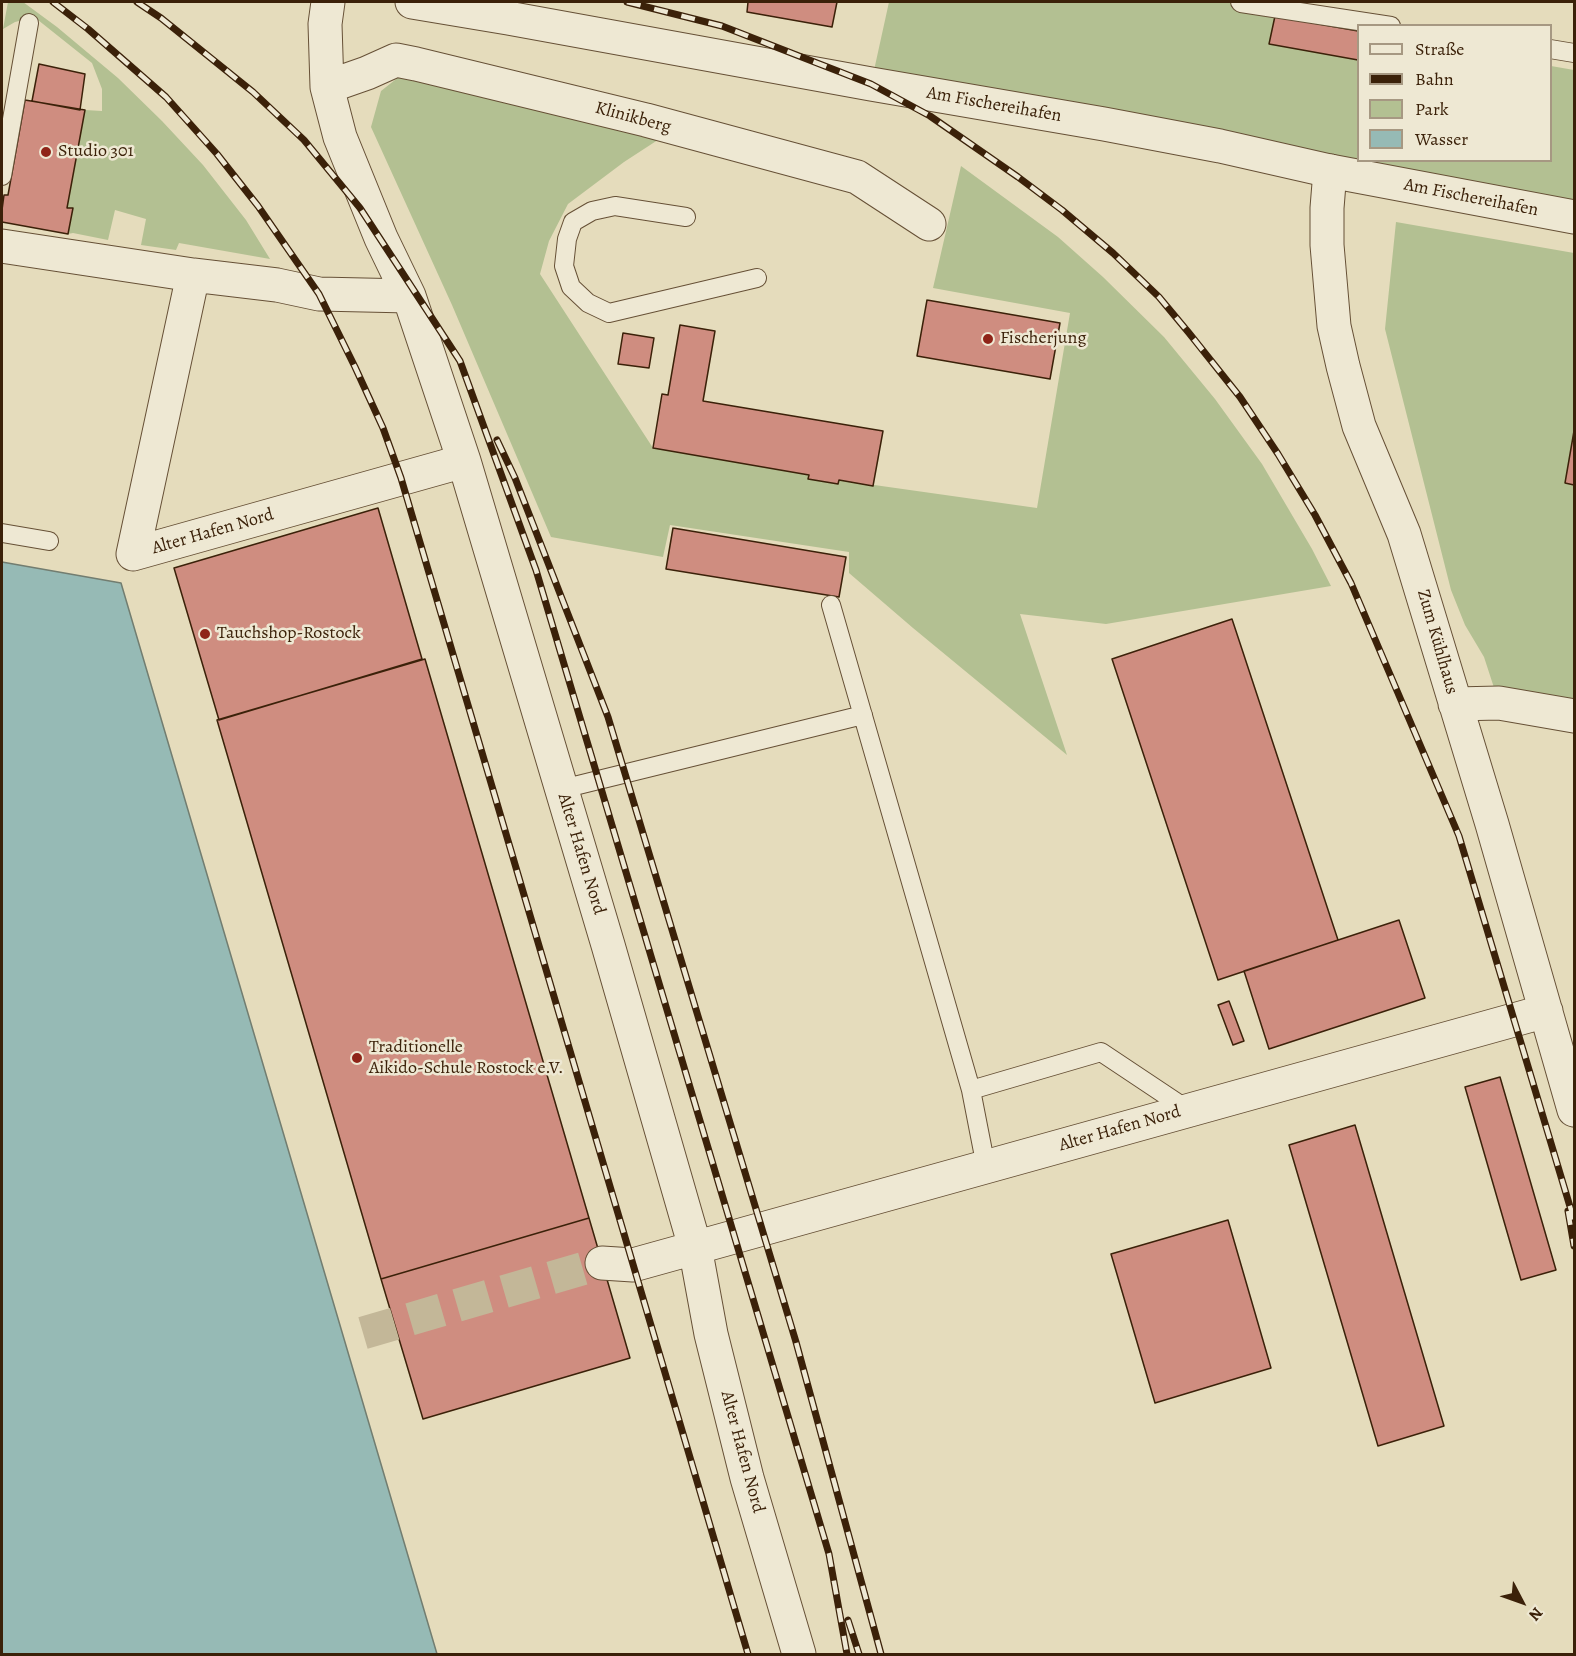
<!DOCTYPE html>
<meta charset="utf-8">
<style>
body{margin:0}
#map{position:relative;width:1576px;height:1656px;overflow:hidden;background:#e5dcbc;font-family:Alegreya,serif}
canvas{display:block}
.frame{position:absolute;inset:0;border:3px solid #3b2109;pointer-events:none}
.legend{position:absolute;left:1357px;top:24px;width:195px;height:138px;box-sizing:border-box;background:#eee8d3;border:2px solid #a69882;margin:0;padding:8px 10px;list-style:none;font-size:18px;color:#3b2109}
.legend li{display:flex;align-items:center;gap:12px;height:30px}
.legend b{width:30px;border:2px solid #a69882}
.north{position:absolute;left:1492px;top:1572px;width:60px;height:60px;-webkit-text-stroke:4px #eee8d3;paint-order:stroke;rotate:131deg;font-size:16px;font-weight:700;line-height:24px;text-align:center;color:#3b2109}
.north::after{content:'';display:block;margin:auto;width:21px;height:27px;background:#3b2109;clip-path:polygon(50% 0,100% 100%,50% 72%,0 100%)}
</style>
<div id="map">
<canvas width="1576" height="1656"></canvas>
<div class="frame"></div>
<ul class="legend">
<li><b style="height:8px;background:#eee8d3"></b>Straße</li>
<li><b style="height:8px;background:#3b2109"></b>Bahn</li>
<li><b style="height:16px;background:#b3c092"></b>Park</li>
<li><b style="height:16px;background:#96bab5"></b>Wasser</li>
</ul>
<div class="north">N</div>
</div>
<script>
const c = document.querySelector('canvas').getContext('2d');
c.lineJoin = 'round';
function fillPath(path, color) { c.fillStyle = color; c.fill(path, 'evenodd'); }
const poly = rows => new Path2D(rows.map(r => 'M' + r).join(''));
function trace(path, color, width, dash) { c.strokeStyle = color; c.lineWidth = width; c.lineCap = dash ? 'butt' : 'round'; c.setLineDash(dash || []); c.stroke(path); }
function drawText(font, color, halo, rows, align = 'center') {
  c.font = font + ' Alegreya,serif'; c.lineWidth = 5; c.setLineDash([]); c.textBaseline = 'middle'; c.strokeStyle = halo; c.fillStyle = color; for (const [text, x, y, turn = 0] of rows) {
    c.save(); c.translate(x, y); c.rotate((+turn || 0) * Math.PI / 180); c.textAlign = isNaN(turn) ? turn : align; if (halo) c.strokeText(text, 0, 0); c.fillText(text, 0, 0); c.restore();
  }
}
const green = poly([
 [8,2,23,2,57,27,118,78,162,121,203,165,246,220,270,259,179,243,176,250,141,245,146,219,115,210,108,240,73,233,68,234,73,209,67,208,85,110,102,111,102,89,92,63,38,20,27,19,15,22,3,29],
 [889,2,1228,2,1267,7,1358,26,1358,160,1550,160,1551,66,1574,70,1574,217,871,84],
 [400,76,667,134,624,162,568,204,549,241,540,274,653,448,809,475,809,479,837,484,839,480,1037,508,1070,313,933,288,961,166,1058,237,1103,277,1164,337,1215,399,1262,464,1312,549,1331,586,1106,624,1020,614,1067,755,913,628,849,573,849,552,670,525,663,557,551,537,452,305,371,127,381,91],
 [1396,222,1574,253,1574,431,1565,483,1574,485,1574,716,1499,703,1484,657,1465,625,1451,590,1385,329]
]);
const water = poly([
 [2,562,121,583,437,1654,2,1654,2,562]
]);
const building = poly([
 [748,2,837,2,832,27,747,12,748,2],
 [1275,16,1358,31,1358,60,1269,44,1275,16],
 [39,64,85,74,80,110,32,101,39,64],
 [25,100,85,110,67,208,73,208,68,234,2,222,2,210,4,195,8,195,25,100],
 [927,300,1060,323,1050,379,917,356,927,300],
 [680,325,715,331,703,401,883,431,873,486,839,480,838,484,808,479,809,475,653,448,662,394,668,395,680,325],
 [623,333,654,338,649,368,618,364,623,333],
 [1574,431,1574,485,1565,483,1574,431],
 [378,508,422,659,219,720,174,568,378,508],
 [673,528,846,557,839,597,666,569,673,528],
 [1232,619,1338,940,1218,980,1112,659,1232,619],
 [425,659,589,1218,381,1279,217,720,425,659],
 [1399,920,1425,998,1269,1049,1244,971,1399,920],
 [1229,1001,1244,1041,1233,1045,1218,1005,1229,1001],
 [1500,1077,1556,1270,1521,1280,1465,1087,1500,1077],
 [1355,1125,1444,1426,1378,1446,1289,1145,1355,1125],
 [589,1218,630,1358,423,1419,381,1279,589,1218],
 [1228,1220,1271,1368,1155,1403,1111,1254,1228,1220]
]);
const minorTunnel = poly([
 [363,1333,602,1263]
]);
const service = poly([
 [1240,2,1241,3,1391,26],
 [1550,49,1574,53],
 [2,176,29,23],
 [686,217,615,206,592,211,573,222,567,239,564,266,571,287,588,303,609,313,757,278],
 [2,533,49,541],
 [831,605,971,1090],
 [562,789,863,715],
 [986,1167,971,1090,1101,1052,1188,1110]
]);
const minor = poly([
 [328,2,325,24,327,87,340,137,381,238,409,296,464,461,608,945,695,1247,711,1334,747,1478,799,1654],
 [327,87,367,73,396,60,416,64,646,120,857,177,929,224],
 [1330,171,1327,208,1327,245,1334,326,1343,366,1359,426,1404,534,1492,824,1574,1110],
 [2,246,193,275,277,285,319,294,409,296],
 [193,275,133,554,464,461],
 [1455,704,1499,703,1574,716],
 [602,1263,633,1265,1546,1011]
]);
const tertiary = poly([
 [412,2,508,18,871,84,1104,124,1220,146,1330,171,1574,217]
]);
const rail = poly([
 [53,2,88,29,166,97,217,154,258,206,319,294,355,367,383,428,401,478,748,1654],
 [137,2,161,18,253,92,304,140,360,208,460,361,536,570,829,1554,847,1654],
 [627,2,722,26,871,84,930,116,1018,177,1062,210,1113,253,1159,297,1189,333,1240,397,1278,454,1315,515,1351,583,1459,836,1574,1220],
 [497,440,515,478,608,717,796,1342,881,1654],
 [1568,1211,1574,1246],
 [848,1620,859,1654]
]);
const markers = [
 [46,152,6,"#8f2418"],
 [988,339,6,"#8f2418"],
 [205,634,6,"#8f2418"],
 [357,1058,6,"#8f2418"]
];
const streetNames = [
 ["Am Fischereihafen",994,105,10],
 ["Klinikberg",633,118,15],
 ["Am Fischereihafen",1471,198,11],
 ["Alter Hafen Nord",213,532,-16],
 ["Zum Kühlhaus",1437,642,74],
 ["Alter Hafen Nord",581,854,73],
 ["Alter Hafen Nord",1120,1129,-16],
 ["Alter Hafen Nord",742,1452,75]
];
const poiNames = [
 ["Studio 301",58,152],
 ["Fischerjung",1000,339],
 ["Tauchshop-Rostock",217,634],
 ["Traditionelle",369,1048],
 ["Aikido-Schule Rostock e.V.",369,1069]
];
fillPath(green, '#b3c092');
fillPath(water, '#96bab5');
trace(water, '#727d70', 1.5);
fillPath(building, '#cf8d80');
trace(building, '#3b2109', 1.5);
trace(minorTunnel, '#c3b798', 33, [33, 16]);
trace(service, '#665036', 20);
trace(minor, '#665036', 35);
trace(tertiary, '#665036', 35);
trace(service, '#eee8d3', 18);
trace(minor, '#eee8d3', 33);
trace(tertiary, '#eee8d3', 33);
trace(rail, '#3b2109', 7);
trace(rail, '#eee8d3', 4.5, [14]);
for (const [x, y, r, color] of markers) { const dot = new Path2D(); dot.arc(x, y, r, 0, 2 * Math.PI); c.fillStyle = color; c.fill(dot); trace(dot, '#eee8d3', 2); }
drawText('18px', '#3b2109', '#eee8d3', streetNames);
drawText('18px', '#3b2109', '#eee8d3', poiNames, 'left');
</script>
